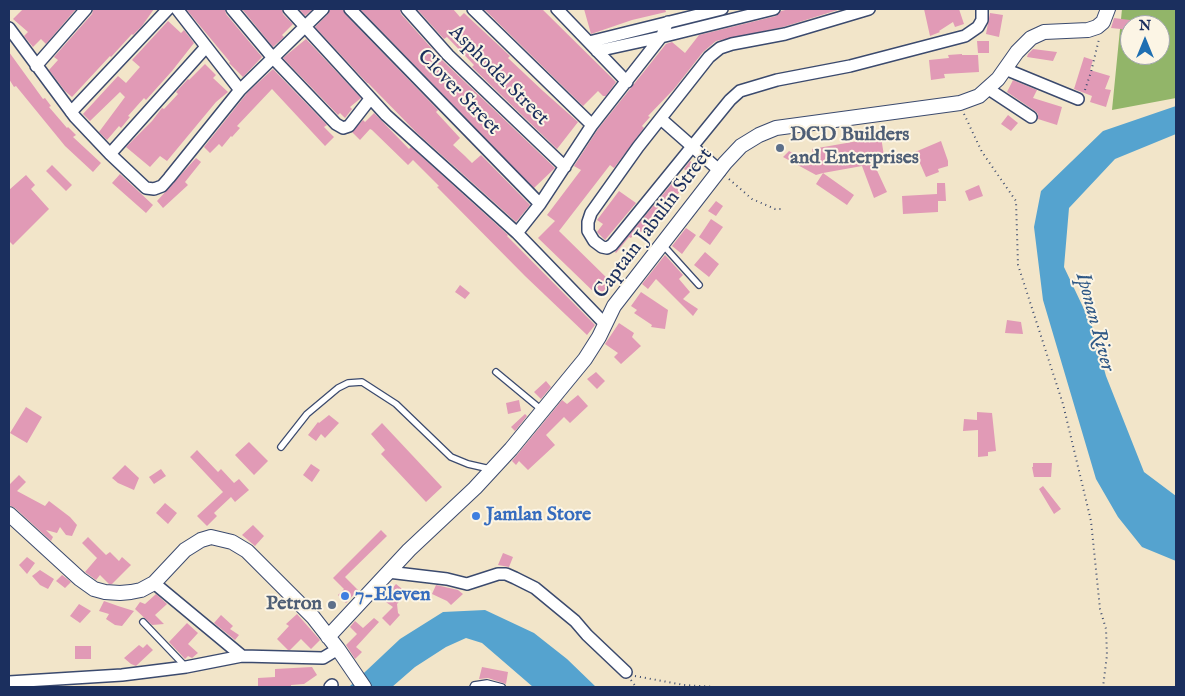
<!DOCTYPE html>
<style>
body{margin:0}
#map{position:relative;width:1185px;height:696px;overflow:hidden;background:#f2e5c9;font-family:"IM FELL English",serif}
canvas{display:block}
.frame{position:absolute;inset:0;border:10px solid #1b2f5e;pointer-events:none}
.north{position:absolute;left:1120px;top:15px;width:50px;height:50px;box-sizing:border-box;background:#fcf5e5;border:1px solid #a2a6af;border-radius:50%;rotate:0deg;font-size:14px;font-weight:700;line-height:20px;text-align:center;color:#1b2f5e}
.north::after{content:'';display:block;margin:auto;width:18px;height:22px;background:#1f6fb2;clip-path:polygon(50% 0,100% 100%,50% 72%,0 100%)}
</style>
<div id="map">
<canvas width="1185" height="696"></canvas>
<div class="frame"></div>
<div class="north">N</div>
</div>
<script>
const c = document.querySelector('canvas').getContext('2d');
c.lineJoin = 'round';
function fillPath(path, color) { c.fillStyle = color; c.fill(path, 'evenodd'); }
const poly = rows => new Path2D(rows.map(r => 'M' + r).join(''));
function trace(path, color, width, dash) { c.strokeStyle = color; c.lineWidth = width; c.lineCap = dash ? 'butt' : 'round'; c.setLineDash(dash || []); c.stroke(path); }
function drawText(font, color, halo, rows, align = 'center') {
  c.font = font + ' "IM FELL English",serif'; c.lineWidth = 4; c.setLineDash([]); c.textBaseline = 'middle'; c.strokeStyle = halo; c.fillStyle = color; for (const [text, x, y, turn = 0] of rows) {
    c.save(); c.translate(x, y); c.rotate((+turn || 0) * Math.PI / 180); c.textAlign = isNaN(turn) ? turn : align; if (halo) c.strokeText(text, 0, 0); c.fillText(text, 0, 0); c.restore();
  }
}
const forest = poly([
 [1122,9,1176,9,1176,98,1112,110],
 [1130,25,1160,25,1160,55,1130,55]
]);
const water = poly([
 [1176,106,1176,134,1115,159,1069,208,1064,267,1092,326,1106,376,1144,472,1176,496,1176,561,1142,547,1118,517,1096,479,1043,300,1034,227,1041,191,1103,131],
 [485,610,534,633,567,659,596,687,533,687,482,643,466,638,446,647,415,667,392,687,349,687,400,639,443,612]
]);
const building = poly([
 [23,9,76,9,46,44,41,39,33,47,24,36,28,32,13,19],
 [93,9,154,9,142,26,133,35,132,34,111,57,110,56,72,97,65,91,49,70,58,60,54,57,92,14],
 [186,9,225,9,226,14,262,57,243,77,229,63,230,62],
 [242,9,282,9,283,14,293,24,282,35,284,37,273,47],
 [299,9,313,9,305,16],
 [330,9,343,9,345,14,438,110,436,112,460,138,453,145,465,156,472,163,481,155,530,205,516,222,416,132,368,83,367,83,315,27,328,14],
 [360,9,400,9,401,14,442,60,555,168,534,188],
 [417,9,453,9,460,17,464,13,510,56,508,58,543,91,578,122,557,149,472,67,474,65,447,37,444,39],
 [486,9,542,9,616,82,606,96,603,96,598,91,583,106,485,10],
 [584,9,665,9,666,12,632,20,591,34],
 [790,9,841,9,783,27,716,41,703,52,674,89,648,116,650,117,642,126,644,128,614,168,610,165,559,231,612,283,599,297,538,238,555,221,547,215,581,170,574,166,598,129,666,44,672,42,685,53,699,35,776,16,781,11],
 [924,9,959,9,964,24,955,27,953,22,939,31,940,32,930,36],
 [990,13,1003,15,999,37,986,34],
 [1114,18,1130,20,1130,30,1111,28],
 [168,21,181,33,184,30,194,43,172,71,146,100,144,98,128,116,130,117,121,128,119,126,107,140,99,132,125,97,120,92,90,121,83,114,118,76,126,83,140,67,132,60],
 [306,39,361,98,350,107,352,109,345,118,340,113,338,115,283,58],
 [977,41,989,41,989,53,978,53],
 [1033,49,1057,52,1053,61,1027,57,1028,54],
 [9,52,43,99,45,98,51,106,49,107,67,128,68,127,76,135,73,137,101,163,93,172,65,146,16,86,14,87,9,79],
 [962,54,962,55,978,55,979,72,944,74,945,78,931,80,929,60,949,58,948,55],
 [1084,57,1093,60,1090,70,1110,76,1105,89,1111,90,1106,107,1090,102,1092,96,1074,89],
 [205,64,216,75,213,78,228,92,216,102,167,161,160,156,150,167,126,147,152,121,162,108,164,109,178,94,176,92,188,79,189,80],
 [273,69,327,125,324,127,334,137,325,146,272,89,237,126,240,128,232,137,231,136,222,147,219,144,210,153,204,147,248,92],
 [1013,80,1037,90,1033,98,1062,107,1057,125,1038,119,1038,114,1035,111,1007,92],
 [374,113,409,149,411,147,508,235,507,236,514,243,595,325,587,335,525,276,437,187,439,186,413,160,408,165,372,130,370,129,360,140,352,132,363,120,365,122],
 [1008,115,1018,123,1011,131,1001,124],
 [881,137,885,162,874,164,887,192,874,198,862,166,823,173,854,195,847,205,816,184,823,173,816,175,783,157,789,151,815,165,812,149],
 [941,141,948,161,948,166,938,169,939,172,926,177,915,152],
 [196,158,201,162,185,182,188,185,163,208,157,201],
 [690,161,698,168,691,175,684,169],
 [52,165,72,185,66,191,46,171],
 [120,174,153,205,146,213,112,183],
 [26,175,35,185,31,189,49,209,13,245,9,241,9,190],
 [674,181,683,188,677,195,675,194,659,213,657,211,645,224,647,226,640,233,637,230,631,238,629,237,616,253,615,252],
 [937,183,945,183,946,201,938,201,938,212,903,214,902,196,937,194],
 [979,185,983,196,969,201,965,191],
 [619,191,636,203,605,240,597,232,603,224,597,220],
 [716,201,723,206,716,216,708,211],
 [711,219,723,227,710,245,699,237],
 [686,228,696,235,682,254,672,246],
 [705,252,719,264,709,277,694,265],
 [665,255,683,275,679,279,690,292,683,299,698,309,693,316,656,279,648,289,642,284],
 [460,285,470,293,465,299,455,292],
 [641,292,668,310,665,329,651,327,652,325,634,313,637,310,631,306],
 [1007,320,1021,322,1023,334,1005,333],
 [619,323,634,333,632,337,641,346,621,364,614,357,618,353,605,344],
 [596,372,605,381,597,389,587,379],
 [546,381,551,387,541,399,534,392],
 [578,395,588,406,570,423,564,417,546,435,555,445,528,470,519,461,516,465,512,461,562,400,567,404],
 [519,400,521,411,508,414,506,403],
 [26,407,42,417,27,443,10,433],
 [977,412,992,413,996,451,988,452,988,456,978,457,978,430,963,431,964,419,977,420],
 [525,414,527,416,515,431,511,427],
 [329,415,339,423,325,438,321,434,316,441,308,435,318,422,319,423],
 [382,423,442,487,426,502,381,454,385,450,371,434],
 [249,442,268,461,254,475,235,455],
 [197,450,218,472,221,469,234,483,239,479,249,490,235,502,231,497,214,513,217,516,207,526,197,516,223,492,190,457],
 [1033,463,1052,463,1051,477,1034,477,1032,467,1033,467],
 [311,464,320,470,312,482,303,475],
 [125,465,139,478,134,490,118,483,112,478],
 [161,469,166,476,154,484,149,477],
 [19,475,26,482,17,491,45,506,49,501,70,517,77,525,72,536,66,535,60,527,57,533,46,530,53,537,51,541,15,508,9,505,9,485],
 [1043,486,1061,509,1054,514,1039,489],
 [165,503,177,513,168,524,156,513],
 [253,525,264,536,255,546,242,535],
 [381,530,387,536,345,577,358,590,346,603,338,595,344,589,333,578],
 [88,537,106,555,110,552,119,561,122,557,131,565,112,584,109,584,100,575,96,580,85,572,97,558,82,543],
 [503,553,513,557,509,567,498,565],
 [27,557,35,563,27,574,19,565],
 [40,570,54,579,48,589,40,585,32,576],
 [62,575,71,582,65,588,56,581],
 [396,584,407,593,397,604,398,613,400,615,390,626,382,618,393,607,383,600],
 [436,585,458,590,463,594,451,605,447,601,432,594],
 [156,594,167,604,155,615,164,624,152,625,135,609,140,602,145,604],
 [104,601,118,606,134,611,122,626,115,625,106,619,109,614,99,611],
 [79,604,91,611,80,623,70,616],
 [297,614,320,640,311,649,301,639,290,650,288,650,277,639,289,626,286,624],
 [221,615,233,626,230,629,239,635,235,640,214,623],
 [374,618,379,622,356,647,362,652,355,659,346,645,357,634,350,627,355,621,363,628],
 [187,623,198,633,188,644,198,653,192,658,188,656,185,659,169,642],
 [147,644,153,650,136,666,131,664,124,658,139,645,143,648],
 [75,646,91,646,91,659,75,659],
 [312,667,317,675,304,684,291,685,291,687,258,687,258,678,275,677,275,669],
 [482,667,508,672,506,684,488,678,479,679]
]);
const path = poly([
 [1085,90,1091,72,1099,39],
 [964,114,982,152,1016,201,1018,265,1063,404,1091,521,1100,609,1106,629,1107,655,1103,687],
 [729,179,752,199,775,209,782,209],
 [635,676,684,685,716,687],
 [631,680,636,687]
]);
const service = poly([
 [662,244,699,285],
 [496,372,543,411],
 [281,447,307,414,338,388,348,383,362,382,396,404,451,457,468,464,490,469],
 [143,622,185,666],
 [473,687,474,685,487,683,502,687]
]);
const minor = poly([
 [177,9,240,90],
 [232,9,273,58,336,124,343,128,349,126,370,99],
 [289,9,386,115,517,233,605,324],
 [350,9,540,204],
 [407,9,448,55,565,167],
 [473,9,592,125],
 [557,9,627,82],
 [869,9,785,34,732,44,720,48,709,57,638,147,591,213,588,222,588,231,594,241,602,247,607,248,612,245,730,100,740,91,777,80,850,66,965,36,978,27,982,20,982,9],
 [9,28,75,117,110,154,146,188,154,189,162,186,169,178,240,90,323,9],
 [589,42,722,9],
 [597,51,661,37,774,9],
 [36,66,86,9],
 [1005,69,1078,99],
 [987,88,1031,117],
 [71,112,168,9],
 [661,119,720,171],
 [110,154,206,47],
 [517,233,540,204,592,125,661,37,668,22],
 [388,572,447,579,467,584,498,574,506,574,515,578,535,588,575,621,587,635,626,672],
 [154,583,242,656],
 [9,682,122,675,186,667,242,656,323,658,338,649],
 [330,687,332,685]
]);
const tertiary = poly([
 [9,514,80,579,94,589,105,592,120,593,131,592,141,590,154,583,185,550,201,540,211,537,232,542,247,551,313,617,338,649,364,687],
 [328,637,409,550,475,488,511,449,585,359,599,337,614,306,725,163,741,146,759,135,776,128,960,103,979,96,998,79,1017,52,1031,38,1044,32,1088,30,1097,27,1103,22,1108,9]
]);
const markers = [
 [780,148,5,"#5c6f8a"],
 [476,516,5,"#3f7fe0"],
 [345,596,5,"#3f7fe0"],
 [332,605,5,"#5c6f8a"]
];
const streetNames = [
 ["Asphodel Street",498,76,45],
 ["Clover Street",458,93,46],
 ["Captain Jabulin Street",654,224,-53]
];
const serviceNames = [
 ["DCD Builders",790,136],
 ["and Enterprises",790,159],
 ["Petron",322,605,"right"]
];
const shopNames = [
 ["Jamlan Store",486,516],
 ["7-Eleven",355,596]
];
const waterNames = [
 ["Iponan River",1094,322,75]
];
fillPath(forest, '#92b569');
fillPath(water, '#55a3cf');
fillPath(building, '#e19ab6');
trace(service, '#3b4a6e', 8);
trace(minor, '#3b4a6e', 14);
trace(tertiary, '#3b4a6e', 16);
trace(path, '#3b4a6e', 2, [1, 4]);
trace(service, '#fff', 5.5);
trace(minor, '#fff', 11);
trace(tertiary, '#fff', 14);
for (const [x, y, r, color] of markers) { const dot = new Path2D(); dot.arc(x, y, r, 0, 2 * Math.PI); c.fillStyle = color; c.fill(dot); trace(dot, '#fcf5e5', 2); }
drawText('20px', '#1b2f5e', '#fcf5e5', streetNames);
drawText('bold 20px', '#4e5e75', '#fcf5e5', serviceNames, 'left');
drawText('bold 20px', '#366cbe', '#fcf5e5', shopNames, 'left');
drawText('italic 21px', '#2f5886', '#fcf5e5', waterNames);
</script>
